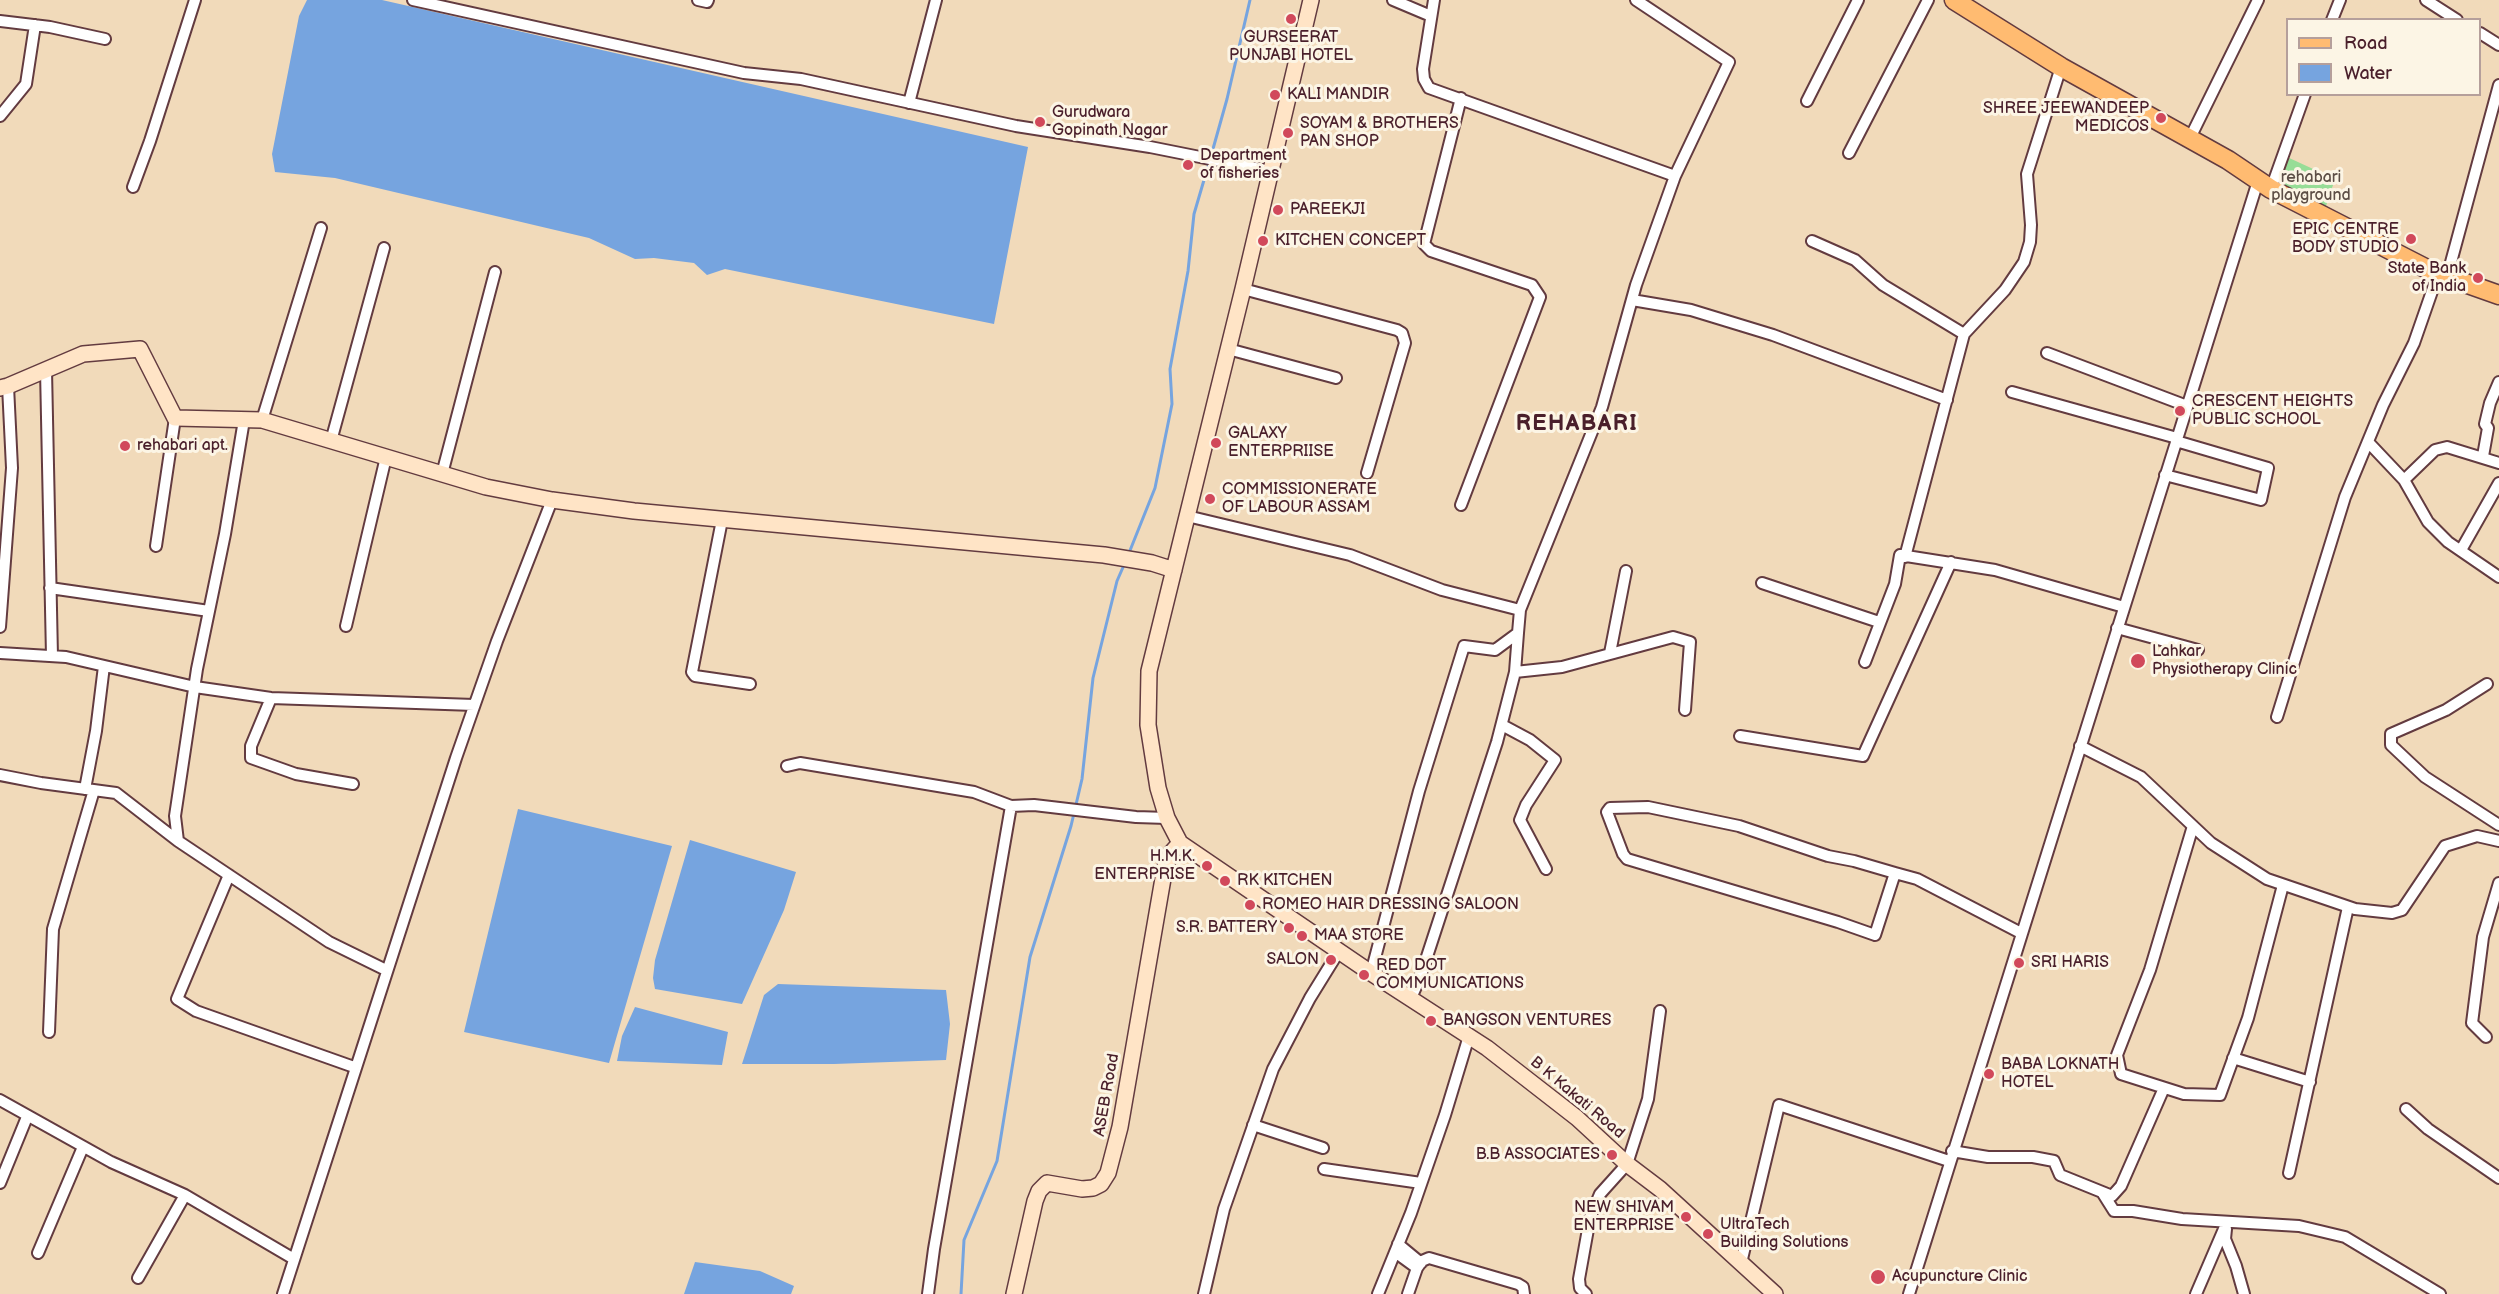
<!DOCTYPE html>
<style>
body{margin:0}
#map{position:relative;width:2499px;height:1294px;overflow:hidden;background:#f1daba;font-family:"Balsamiq Sans",sans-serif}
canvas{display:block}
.legend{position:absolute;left:2286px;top:18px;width:195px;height:78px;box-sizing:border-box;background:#fcf5e5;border:2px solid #b59f9b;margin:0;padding:8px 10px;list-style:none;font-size:18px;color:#4a1f2b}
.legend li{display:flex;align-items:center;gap:12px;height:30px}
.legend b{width:30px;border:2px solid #b59f9b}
</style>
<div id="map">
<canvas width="2499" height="1294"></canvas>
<ul class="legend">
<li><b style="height:8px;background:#ffbb71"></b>Road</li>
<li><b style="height:16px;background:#76a4df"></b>Water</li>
</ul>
</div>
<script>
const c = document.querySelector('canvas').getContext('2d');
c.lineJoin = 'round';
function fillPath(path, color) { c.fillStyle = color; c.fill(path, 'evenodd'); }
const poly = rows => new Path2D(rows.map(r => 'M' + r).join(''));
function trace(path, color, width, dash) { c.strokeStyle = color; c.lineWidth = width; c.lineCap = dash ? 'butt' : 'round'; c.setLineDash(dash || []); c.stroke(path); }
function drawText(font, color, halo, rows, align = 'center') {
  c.font = font + ' "Balsamiq Sans",sans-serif'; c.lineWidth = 6; c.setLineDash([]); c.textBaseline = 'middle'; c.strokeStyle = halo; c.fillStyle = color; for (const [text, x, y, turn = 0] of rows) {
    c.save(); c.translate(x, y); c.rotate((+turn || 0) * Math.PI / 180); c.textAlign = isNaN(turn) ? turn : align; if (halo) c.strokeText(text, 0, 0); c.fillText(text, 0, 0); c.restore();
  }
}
const green = poly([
 [2287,157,2335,179,2324,212,2275,188]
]);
const water = poly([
 [307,0,382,0,1028,147,994,324,725,269,707,275,694,263,654,258,635,259,589,238,335,178,275,172,272,154,299,16],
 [518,809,672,846,609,1063,464,1032],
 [690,840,796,872,784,910,742,1004,655,989,653,978,655,960],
 [778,984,946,990,950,1024,946,1060,834,1064,742,1064,764,995],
 [635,1007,728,1032,722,1065,617,1061,622,1036],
 [695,1262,760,1271,794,1286,791,1294,684,1294]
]);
const stream = poly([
 [1211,156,1227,99,1250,0],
 [1129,553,1155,488,1172,404,1170,369,1188,271,1194,214,1209,163],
 [961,1294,964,1240,997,1161,1030,957,1071,826,1082,779,1093,678,1117,581,1124,565]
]);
const street = poly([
 [413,0,744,73,801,79,1016,126,1150,147,1270,171],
 [698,0,707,2,708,0],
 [1393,0,1431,16],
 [1636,0,1729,62,1675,176],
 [2426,0,2457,20],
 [2332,20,2340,0],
 [0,21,50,27,105,39],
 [2480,33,2499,45],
 [1807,101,1858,0],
 [909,103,936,0],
 [0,116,26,84,35,25],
 [2190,138,2258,0],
 [1849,153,1928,0],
 [133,187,150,141,195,0],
 [2271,189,2305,94],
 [1812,241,1855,260,1883,285,1964,334],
 [2447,277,2499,85],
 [1243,289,1397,330,1402,333,1405,343,1367,473],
 [1632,300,1691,310,1773,335,1947,400],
 [1228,349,1336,378],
 [2047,353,2187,406],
 [46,370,52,656],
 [2012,392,2177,438],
 [244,420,225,534,197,669,175,816,178,841,329,942,386,970],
 [262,420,321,228],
 [331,441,384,248],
 [2369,443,2404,480,2428,522,2448,542,2499,577],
 [2483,456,2488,428,2485,424,2490,403,2499,382],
 [442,474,495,272],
 [2165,475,2261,500,2268,468,2176,441],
 [2404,480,2435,450,2447,447,2499,463],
 [1461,505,1540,297,1532,285,1431,251,1424,244,1461,98],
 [1187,516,1350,555,1442,590,1520,610],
 [722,520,692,672,695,676,750,684],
 [156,546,175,418],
 [2461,550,2499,483],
 [1905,557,1964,334,2005,290,2024,262,2030,242,2031,225,2027,174,2061,67],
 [1762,583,1879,622],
 [50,588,209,611],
 [346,626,386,457],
 [0,627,12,468,8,386],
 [2117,628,2198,650],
 [0,653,66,657,195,687,271,698,474,705],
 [1610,653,1626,571],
 [1865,662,1895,584,1900,555,1995,570,2124,607],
 [1515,672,1562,667,1673,637,1690,642,1685,710],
 [2487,684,2446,710,2391,734,2391,745,2425,777,2499,825],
 [271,698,251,746,251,758,296,774,353,784],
 [2277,717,2345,497,2383,405,2414,343,2438,274],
 [1502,725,1530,740,1555,760,1526,805,1520,820,1546,869],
 [1740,736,1863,756,1951,562],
 [2080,746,2141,777,2211,843,2267,879,2355,909,2392,913,2402,910,2445,846,2477,836,2499,841],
 [787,766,800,763,974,792,1011,806],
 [0,775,41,783,116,793,178,841],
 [85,789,96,731,104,666],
 [2193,826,2150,970,2117,1055,2121,1074,2184,1094,2220,1095,2248,1018,2283,885],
 [1895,873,1875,935,1838,922,1627,859,1623,854,1607,812,1610,808,1648,807,1739,826,1828,856,1854,861,1895,873,1917,879,2021,933],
 [229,875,177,999,196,1011,354,1067],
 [1371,973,1419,791,1464,646,1495,650,1518,633,1520,610,1602,407,1636,285,1675,176,1429,88,1424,79,1423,69,1434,0],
 [1411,998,1420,978,1497,742,1515,672,1518,633],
 [49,1032,53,929,94,790],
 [2486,1037,2472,1023,2483,937,2499,883],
 [2233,1058,2310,1082],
 [0,1100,111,1162,185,1195,294,1259],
 [2406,1109,2428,1129,2499,1178],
 [1253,1125,1323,1148],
 [1952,1151,1988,1157,2033,1157,2054,1161,2060,1175,2112,1196,2121,1186,2164,1088],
 [1324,1169,1421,1183],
 [2289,1173,2348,907],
 [0,1183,27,1117],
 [2102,1192,2114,1211,2133,1211,2182,1219,2299,1226,2345,1237,2440,1294],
 [2226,1229,2225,1239,2236,1266,2244,1294],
 [1398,1244,1421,1263],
 [1395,1252,1417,1268],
 [38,1253,83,1147],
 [1741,1263,1779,1105,1949,1161],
 [138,1278,185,1195],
 [283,1294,456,758,497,641,552,500],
 [928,1294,934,1249,1011,806,1034,805,1136,817,1167,818],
 [1204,1294,1224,1209,1273,1069,1310,998,1339,951],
 [1378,1294,1411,1213,1445,1115,1469,1036],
 [1408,1294,1417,1268,1422,1261,1429,1258,1518,1284,1523,1287,1524,1294],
 [1586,1294,1580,1288,1579,1279,1590,1218,1600,1194,1627,1164,1648,1099,1660,1011],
 [1909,1294,2258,181],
 [2196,1294,2227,1222]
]);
const secondary = poly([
 [1311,0,1243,289,1149,671,1148,725,1158,788,1167,818,1180,843,1371,973,1487,1048,1577,1118,1627,1164,1660,1189,1775,1294],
 [0,388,8,386,83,354,140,349,175,418,262,420,486,487,552,500,634,511,1104,555,1152,563,1174,570],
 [1014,1294,1035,1201,1039,1191,1047,1183,1082,1189,1093,1188,1101,1184,1108,1173,1120,1127,1165,867,1171,853,1180,843]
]);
const primary = poly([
 [1954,0,2061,67,2228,160,2271,189,2431,271,2499,295]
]);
const markers = [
 [1291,19,6,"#d1495b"],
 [1275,95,6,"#d1495b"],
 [2161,118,6,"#d1495b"],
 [1040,122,6,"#d1495b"],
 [1288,133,6,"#d1495b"],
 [1188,165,6,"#d1495b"],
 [1278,210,6,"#d1495b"],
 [2411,239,6,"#d1495b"],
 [1263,241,6,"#d1495b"],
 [2478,278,6,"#d1495b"],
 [2180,411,6,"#d1495b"],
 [1216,443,6,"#d1495b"],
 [125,446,6,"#d1495b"],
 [1210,499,6,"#d1495b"],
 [2138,661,8,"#d1495b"],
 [1207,866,6,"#d1495b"],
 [1225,881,6,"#d1495b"],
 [1250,905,6,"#d1495b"],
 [1289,928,6,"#d1495b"],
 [1302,936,6,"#d1495b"],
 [1331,960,6,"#d1495b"],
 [2019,963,6,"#d1495b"],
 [1364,975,6,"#d1495b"],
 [1431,1021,6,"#d1495b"],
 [1989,1074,6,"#d1495b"],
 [1612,1155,6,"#d1495b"],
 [1686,1217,6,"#d1495b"],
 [1708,1234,6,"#d1495b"],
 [1878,1277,8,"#d1495b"]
];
const poiNames = [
 ["GURSEERAT",1291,38,"center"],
 ["PUNJABI HOTEL",1291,56,"center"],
 ["KALI MANDIR",1287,95],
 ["SHREE JEEWANDEEP",2149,109,"right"],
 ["MEDICOS",2149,127,"right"],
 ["Gurudwara",1052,113],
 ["Gopinath Nagar",1052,131],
 ["SOYAM & BROTHERS",1300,124],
 ["PAN SHOP",1300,142],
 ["Department",1200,156],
 ["of fisheries",1200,174],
 ["PAREEKJI",1290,210],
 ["EPIC CENTRE",2399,230,"right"],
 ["BODY STUDIO",2399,248,"right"],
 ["KITCHEN CONCEPT",1275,241],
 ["State Bank",2466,269,"right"],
 ["of India",2466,287,"right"],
 ["CRESCENT HEIGHTS",2192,402],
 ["PUBLIC SCHOOL",2192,420],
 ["GALAXY",1228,434],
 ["ENTERPRIISE",1228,452],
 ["rehabari apt.",137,446],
 ["COMMISSIONERATE",1222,490],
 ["OF LABOUR ASSAM",1222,508],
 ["Lahkar",2152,652],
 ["Physiotherapy Clinic",2152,670],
 ["H.M.K.",1195,857,"right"],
 ["ENTERPRISE",1195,875,"right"],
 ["RK KITCHEN",1237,881],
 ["ROMEO HAIR DRESSING SALOON",1262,905],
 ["S.R. BATTERY",1277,928,"right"],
 ["MAA STORE",1314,936],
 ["SALON",1319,960,"right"],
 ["SRI HARIS",2031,963],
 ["RED DOT",1376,966],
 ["COMMUNICATIONS",1376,984],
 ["BANGSON VENTURES",1443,1021],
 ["BABA LOKNATH",2001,1065],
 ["HOTEL",2001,1083],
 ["B.B ASSOCIATES",1600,1155,"right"],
 ["NEW SHIVAM",1674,1208,"right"],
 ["ENTERPRISE",1674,1226,"right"],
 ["UltraTech",1720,1225],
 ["Building Solutions",1720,1243],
 ["Acupuncture Clinic",1892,1277]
];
const parkNames = [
 ["rehabari",2311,178],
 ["playground",2311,196]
];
const streetNames = [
 ["ASEB Road",1107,1095,-80],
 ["B K Kakati Road",1577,1098,40]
];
const districtNames = [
 ["REHABARI",1577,424]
];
fillPath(green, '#97dd97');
fillPath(water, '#76a4df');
trace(stream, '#76a4df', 3);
trace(street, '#633b40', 14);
trace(secondary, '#633b40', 18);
trace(primary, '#633b40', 21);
trace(street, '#fff', 10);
trace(secondary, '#ffe4c6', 15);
trace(primary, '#ffbb71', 18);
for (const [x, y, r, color] of markers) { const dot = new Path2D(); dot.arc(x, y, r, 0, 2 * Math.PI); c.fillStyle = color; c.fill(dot); trace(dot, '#fcf5e5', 2); }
drawText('16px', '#4a1f2b', '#fcf5e5', poiNames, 'left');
drawText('16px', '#5d4e46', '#fcf5e5', parkNames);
drawText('16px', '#4a1f2b', '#fcf5e5', streetNames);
c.letterSpacing = '1.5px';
drawText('bold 22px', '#4a1f2b', '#fcf5e5', districtNames);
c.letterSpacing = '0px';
</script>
